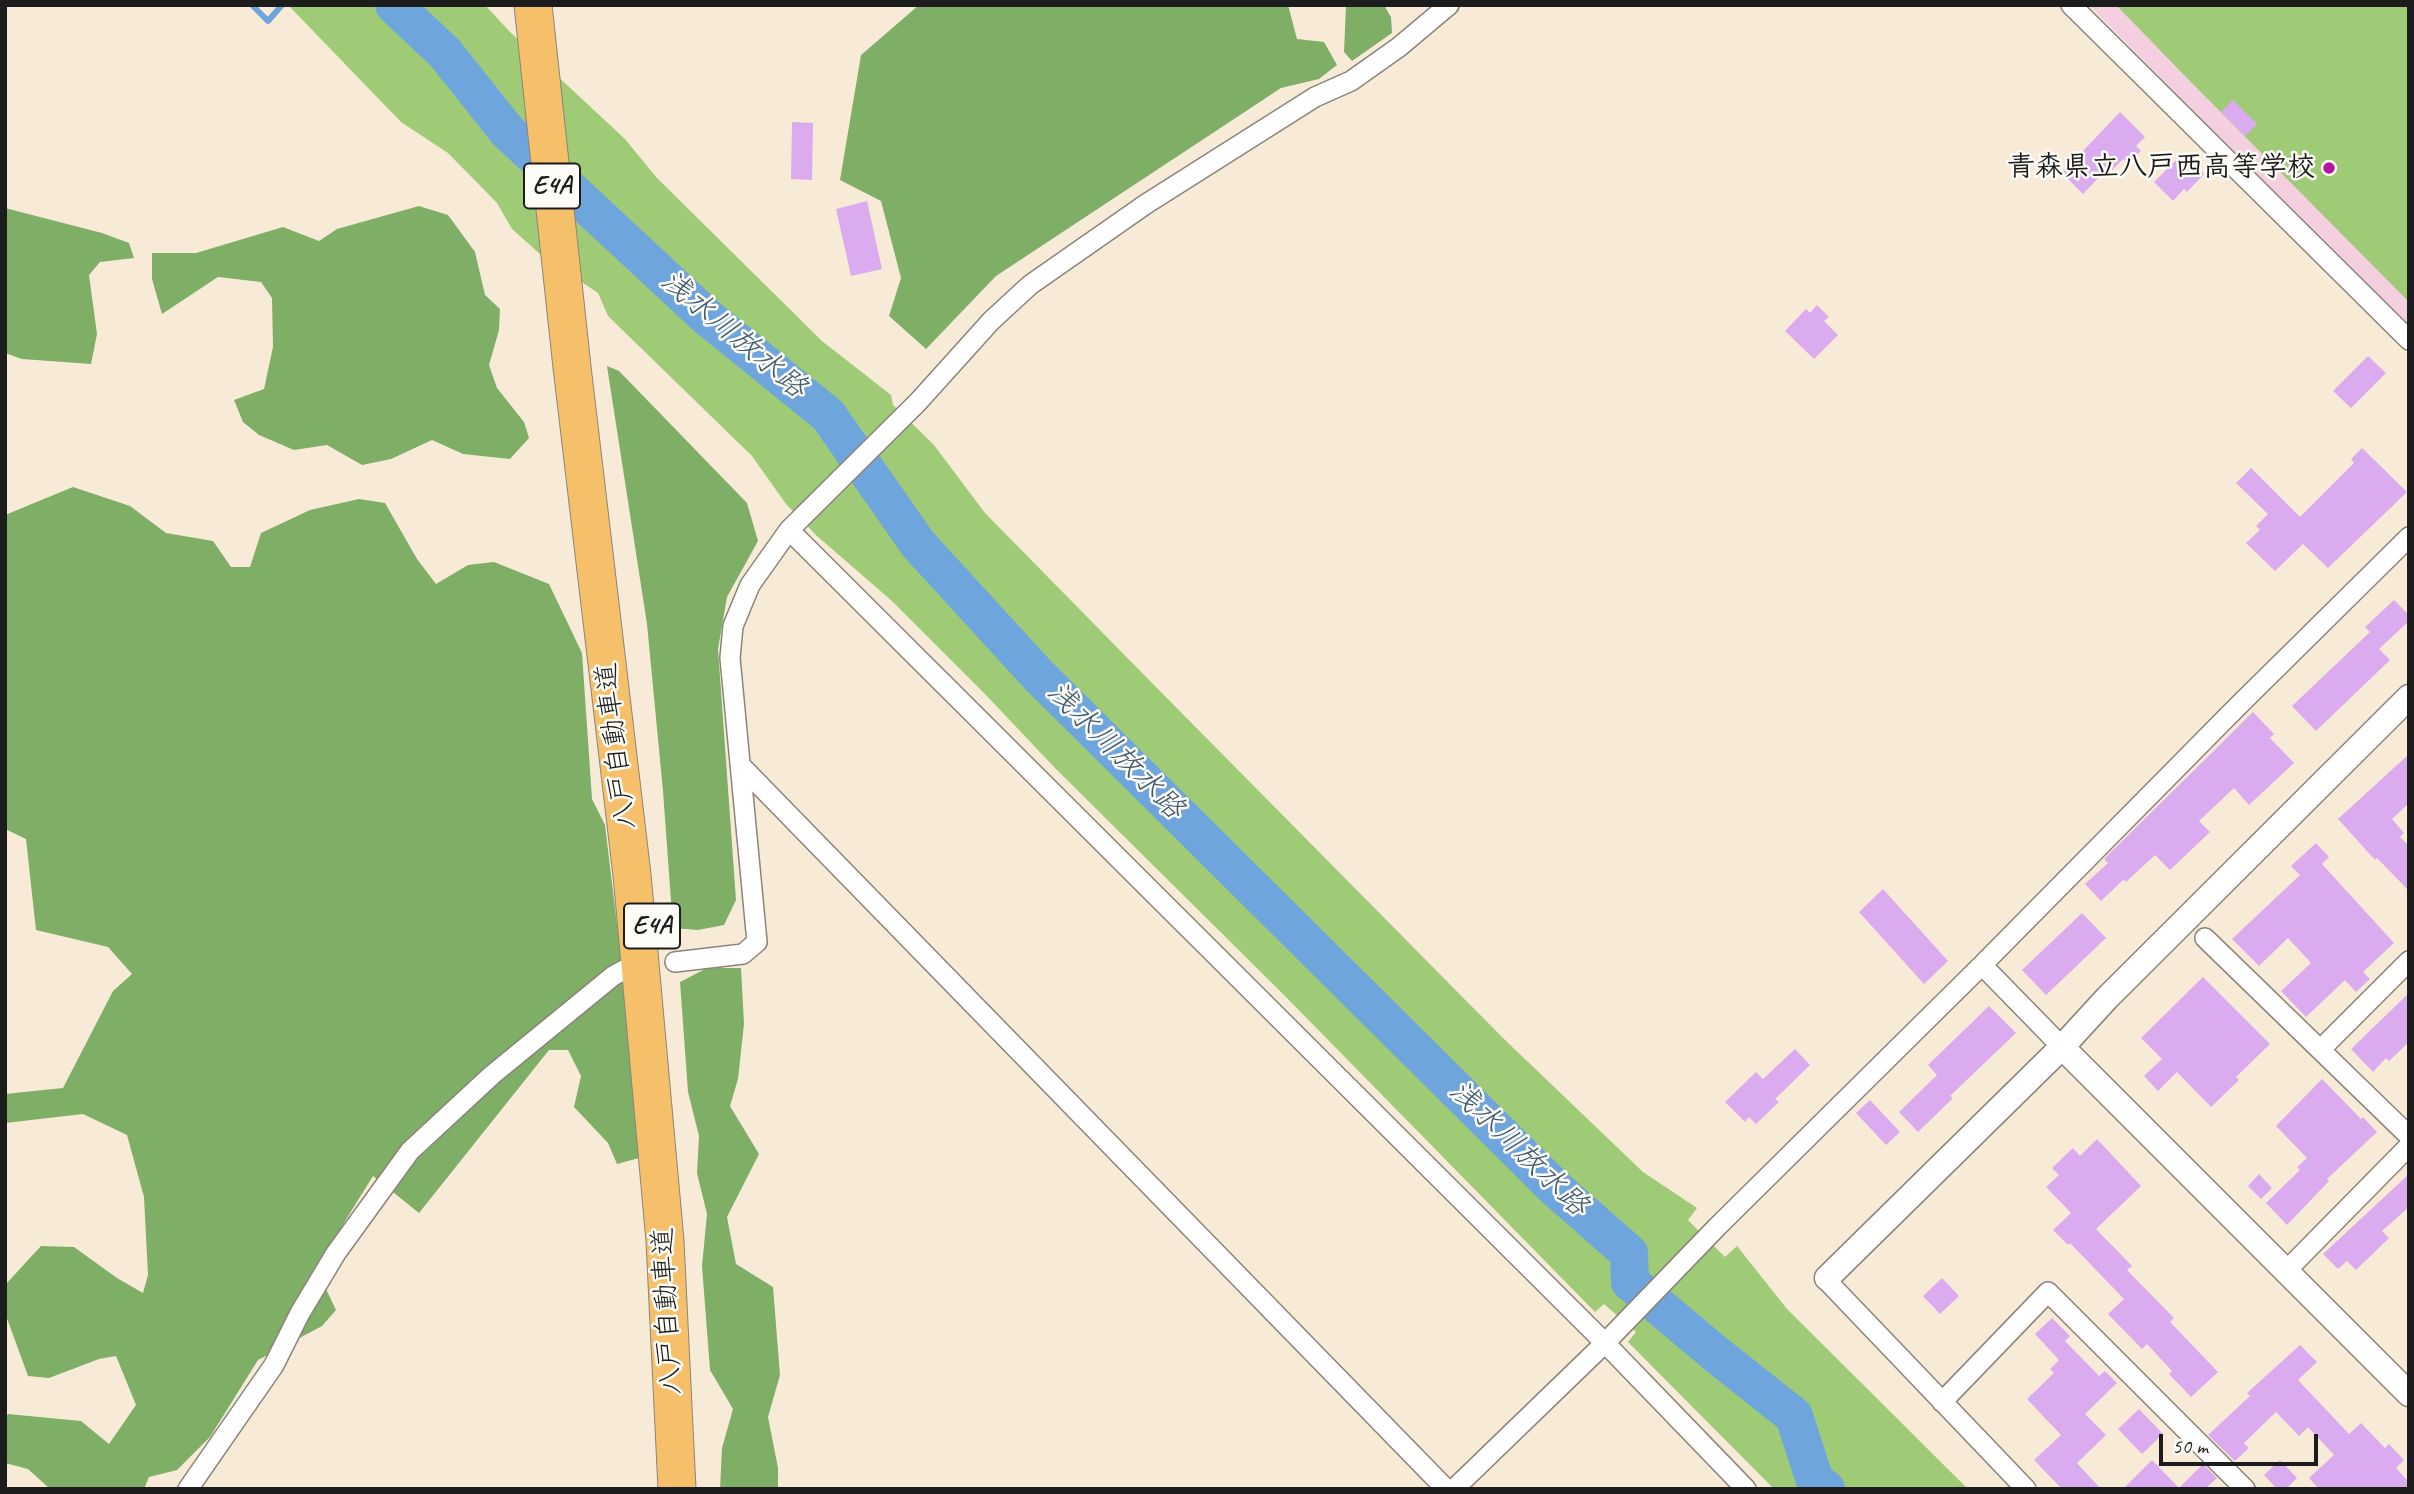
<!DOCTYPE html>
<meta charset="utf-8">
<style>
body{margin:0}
#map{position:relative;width:2414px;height:1494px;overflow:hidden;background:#f7ebd8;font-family:Caveat,sans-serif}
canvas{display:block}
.frame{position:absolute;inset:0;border:7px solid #1c1c1c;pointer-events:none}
.scale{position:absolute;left:2159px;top:1434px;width:159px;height:32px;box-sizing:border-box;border:4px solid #1c1c1c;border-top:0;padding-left:9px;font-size:21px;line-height:24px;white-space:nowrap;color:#1c1c1c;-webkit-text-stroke:5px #fdfcf7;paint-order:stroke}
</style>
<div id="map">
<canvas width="2414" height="1494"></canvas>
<div class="frame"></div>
<div class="scale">50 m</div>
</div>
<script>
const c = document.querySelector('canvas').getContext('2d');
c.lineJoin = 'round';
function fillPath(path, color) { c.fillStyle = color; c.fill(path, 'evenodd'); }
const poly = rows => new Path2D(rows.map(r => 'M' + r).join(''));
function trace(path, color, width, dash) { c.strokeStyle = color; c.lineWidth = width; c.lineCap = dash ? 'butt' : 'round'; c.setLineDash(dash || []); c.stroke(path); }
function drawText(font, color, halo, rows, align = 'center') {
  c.font = font + ' Caveat,"Klee One",sans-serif'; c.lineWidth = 5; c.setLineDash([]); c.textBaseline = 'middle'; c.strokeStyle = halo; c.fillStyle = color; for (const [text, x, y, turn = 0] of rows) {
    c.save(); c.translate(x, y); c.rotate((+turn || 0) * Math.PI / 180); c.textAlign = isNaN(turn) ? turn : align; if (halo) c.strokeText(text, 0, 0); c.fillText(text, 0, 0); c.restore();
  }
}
const built = poly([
 [2089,5,2409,5,2409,331]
]);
const green = poly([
 [288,5,485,5,510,32,625,139,657,178,822,341,891,395,893,405,934,445,985,513,1152,683,1503,1038,1643,1172,1697,1208,1688,1220,1725,1257,1737,1246,1787,1309,1968,1489,1774,1489,1628,1342,1636,1332,1604,1304,1595,1312,1284,995,1056,769,984,693,892,601,817,536,786,504,752,456,608,316,598,293,540,254,512,229,497,203,448,153,401,122],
 [2116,5,2409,5,2409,302,2187,78]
]);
const forest = poly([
 [919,5,1288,5,1297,39,1324,42,1337,65,1319,79,1281,88,996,276,926,349,889,316,901,278,881,201,840,180,861,55],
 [1346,5,1384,5,1391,17,1392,33,1352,61,1344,52],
 [419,206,448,215,475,252,485,295,500,309,499,330,489,365,497,388,524,422,529,438,510,459,463,454,432,440,391,459,362,465,327,445,294,450,259,435,243,422,234,400,264,389,273,347,272,298,261,282,218,277,162,314,152,279,152,253,196,253,283,227,319,241,337,229],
 [5,208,102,233,129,243,134,258,100,262,89,275,97,334,91,364,22,359,5,353],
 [607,366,619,371,747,503,758,541,727,597,718,649,736,900,724,925,698,930,673,928,663,791,647,624],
 [73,487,130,506,166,533,213,541,231,567,250,567,261,533,310,510,359,499,385,503,417,559,436,584,468,565,494,562,549,584,582,653,592,799,605,825,624,983,639,1158,617,1164,608,1143,574,1107,581,1076,568,1050,549,1050,419,1213,373,1176,316,1268,336,1310,322,1326,258,1360,210,1437,177,1470,149,1477,144,1489,50,1489,28,1469,5,1463,5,1419,8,1414,81,1421,109,1444,136,1405,116,1356,99,1359,49,1378,28,1376,5,1313,5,1285,41,1246,74,1247,117,1278,143,1293,148,1275,144,1197,127,1135,83,1114,5,1123,5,1094,63,1088,113,991,132,974,108,947,36,930,26,839,5,829,5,515],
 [707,968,741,968,744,1024,738,1079,730,1106,759,1154,727,1217,736,1264,773,1287,780,1375,768,1417,778,1468,778,1489,720,1489,722,1448,733,1409,710,1370,702,1266,707,1214,697,1173,699,1136,688,1092,680,982]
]);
const stream = poly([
 [252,5,268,21,282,5]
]);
const river = poly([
 [394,5,445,53,507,131,707,317,828,415,918,544,1038,675,1555,1188,1629,1253,1630,1282,1717,1355,1794,1416,1815,1481,1826,1489]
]);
const building = poly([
 [2233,100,2257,124,2245,136,2221,112],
 [2120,112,2145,137,2136,146,2141,151,2128,164,2123,159,2108,174,2105,171,2083,194,2062,173],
 [792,122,813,123,812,180,791,179],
 [2183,153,2204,174,2187,192,2184,189,2173,201,2154,182],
 [867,201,882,269,851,276,836,209],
 [1817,305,1829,317,1824,321,1838,335,1814,359,1785,331,1806,309,1810,313],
 [2368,356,2386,373,2351,408,2333,391],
 [2362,448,2407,492,2328,568,2303,544,2275,571,2246,543,2260,530,2256,526,2268,514,2236,483,2251,468,2300,517,2354,463,2351,459],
 [2394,600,2409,615,2409,621,2379,649,2390,660,2316,731,2292,706,2370,632,2365,627],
 [2253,712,2274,734,2270,738,2294,763,2249,805,2234,788,2199,821,2210,832,2170,870,2155,855,2126,882,2124,879,2101,901,2085,884,2108,863,2104,859],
 [2409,754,2409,803,2392,819,2404,833,2400,837,2409,846,2409,891,2377,858,2375,860,2338,819],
 [2316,843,2329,857,2322,864,2394,943,2363,972,2370,979,2356,992,2345,980,2306,1017,2281,991,2311,963,2288,938,2259,966,2232,939,2300,875,2291,866],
 [1883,889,1948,961,1924,984,1859,912],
 [2082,913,2106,938,2046,995,2022,970],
 [2203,977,2270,1044,2236,1077,2239,1080,2211,1107,2177,1072,2158,1091,2144,1076,2162,1059,2141,1038],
 [2409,993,2409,1042,2389,1061,2386,1058,2373,1072,2351,1049],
 [1989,1006,2016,1033,1950,1096,1953,1098,1918,1132,1899,1112,1937,1075,1928,1065],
 [1795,1049,1810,1065,1775,1099,1779,1102,1756,1124,1749,1117,1745,1122,1725,1102,1756,1072,1763,1079],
 [2322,1079,2361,1119,2363,1117,2377,1132,2327,1179,2329,1181,2287,1225,2266,1203,2300,1170,2297,1167,2307,1158,2276,1126],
 [1870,1100,1900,1132,1886,1145,1856,1113],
 [2097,1139,2141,1186,2096,1229,2132,1266,2127,1270,2174,1318,2170,1322,2218,1372,2191,1397,2169,1374,2172,1371,2147,1344,2142,1349,2108,1314,2124,1299,2070,1243,2068,1245,2053,1230,2071,1213,2046,1187,2059,1175,2052,1168,2073,1148,2080,1156],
 [2259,1174,2272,1188,2261,1199,2248,1186],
 [2409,1174,2409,1207,2382,1231,2389,1238,2356,1270,2347,1261,2338,1269,2323,1254],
 [1942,1278,1959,1296,1940,1314,1923,1296],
 [2052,1318,2070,1336,2065,1341,2099,1376,2105,1371,2117,1383,2085,1414,2106,1435,2077,1463,2101,1489,2062,1489,2034,1460,2061,1435,2027,1399,2054,1373,2050,1369,2059,1360,2035,1334],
 [2300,1345,2317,1362,2298,1380,2349,1434,2361,1423,2385,1448,2389,1444,2404,1460,2396,1468,2409,1482,2409,1489,2319,1489,2309,1478,2334,1455,2308,1427,2299,1436,2276,1412,2244,1443,2249,1448,2235,1461,2208,1435,2250,1396,2247,1393],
 [2139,1409,2163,1434,2142,1454,2118,1429],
 [2152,1460,2179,1488,2203,1464,2217,1478,2205,1489,2123,1489],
 [2280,1460,2297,1478,2286,1489,2277,1489,2264,1475]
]);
const minor = poly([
 [2071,5,2409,340],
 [789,530,1605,1343,1746,1489],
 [740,765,1446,1489],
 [2205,938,2409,1136],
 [675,962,743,954,757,942,730,658,733,626,750,585,789,530,918,402,991,321,1030,285,1146,204,1315,97,1351,81,1399,47,1449,5],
 [1982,965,2062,1047],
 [2321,1049,2409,961],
 [2286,1271,2409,1146],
 [1827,1278,1830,1284,2026,1489],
 [1942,1402,2048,1292,2245,1489],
 [188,1489,274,1365,300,1313,336,1253,410,1151,492,1075,613,976,631,966],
 [1454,1489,1605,1343,1717,1227,1982,965,2235,709,2409,537]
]);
const tertiary = poly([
 [2062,1047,2409,1394],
 [1827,1278,2062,1047,2107,998,2409,697]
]);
const motorway = poly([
 [533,5,572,367,632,875,665,1241,677,1489]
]);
const markers = [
 [2329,168,7,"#b5179e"]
];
const shields = [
 [552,186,56],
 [652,926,56]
];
const shieldNames = [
 ["E4A",552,186],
 ["E4A",652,926]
];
const poiNames = [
 ["青森県立八戸西高等学校",2315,168]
];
const streetNames = [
 ["八戸自動車道",617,746,-97],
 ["八戸自動車道",668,1311,-93]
];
const waterNames = [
 ["浅水川放水路",733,335,40],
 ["浅水川放水路",1115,751,45],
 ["浅水川放水路",1518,1149,44]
];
fillPath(built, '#f3cfdf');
fillPath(green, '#9fca76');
fillPath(forest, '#7fae67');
trace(stream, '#6fa5dd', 6);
trace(river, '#6fa5dd', 38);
fillPath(building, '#dbabef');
trace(minor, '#8a847a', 22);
trace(tertiary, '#8a847a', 27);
trace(motorway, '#8a847a', 39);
trace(minor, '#fff', 19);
trace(tertiary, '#fff', 24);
trace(motorway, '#f6c06b', 37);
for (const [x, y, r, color] of markers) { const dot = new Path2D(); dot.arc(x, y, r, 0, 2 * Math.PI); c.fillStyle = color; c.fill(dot); trace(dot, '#fdfcf7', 2.5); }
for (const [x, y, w] of shields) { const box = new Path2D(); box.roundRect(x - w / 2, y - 22.5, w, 45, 5); c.fillStyle = '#fdfcf7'; c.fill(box); trace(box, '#1c1c1c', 2); }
drawText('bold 26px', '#1c1c1c', null, shieldNames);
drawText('bold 28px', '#1c1c1c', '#fdfcf7', poiNames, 'right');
drawText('28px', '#1c1c1c', '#fdfcf7', streetNames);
drawText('italic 30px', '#415a73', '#fdfcf7', waterNames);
</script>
